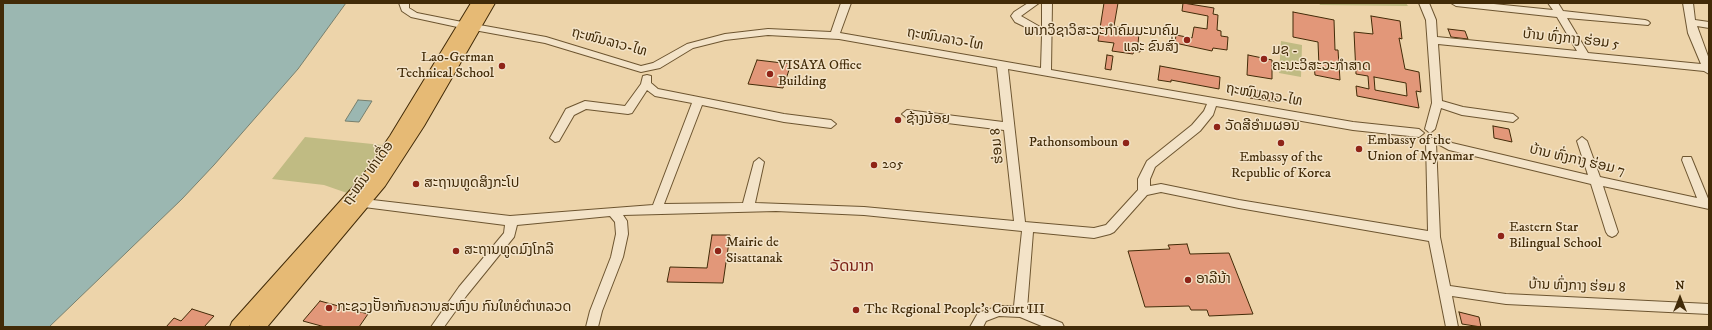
<!DOCTYPE html>
<meta charset="utf-8">
<style>
body{margin:0}
#map{position:relative;width:1712px;height:330px;overflow:hidden;background:#edd4aa;font-family:"IM FELL DW Pica",serif}
canvas{display:block}
.frame{position:absolute;inset:0;border:4px solid #422b08;pointer-events:none}
.north{position:absolute;left:1660px;top:278px;width:40px;height:40px;-webkit-text-stroke:3px #f3e3c8;paint-order:stroke;rotate:0deg;font-size:11px;font-weight:700;line-height:16px;text-align:center;color:#422b08}
.north::after{content:'';display:block;margin:auto;width:14px;height:18px;background:#422b08;clip-path:polygon(50% 0,100% 100%,50% 72%,0 100%)}
</style>
<div id="map">
<canvas width="1712" height="330"></canvas>
<div class="frame"></div>
<div class="north">N</div>
</div>
<script>
const c = document.querySelector('canvas').getContext('2d');
c.lineJoin = 'round';
function fillPath(path, color) { c.fillStyle = color; c.fill(path, 'evenodd'); }
const poly = rows => new Path2D(rows.map(r => 'M' + r).join(''));
function trace(path, color, width, dash) { c.strokeStyle = color; c.lineWidth = width; c.lineCap = dash ? 'butt' : 'round'; c.setLineDash(dash || []); c.stroke(path); }
function drawText(font, color, halo, rows, align = 'center') {
  c.font = font + ' "IM FELL DW Pica","Noto Sans Lao",serif'; c.lineWidth = 3; c.setLineDash([]); c.textBaseline = 'middle'; c.strokeStyle = halo; c.fillStyle = color; for (const [text, x, y, turn = 0] of rows) {
    c.save(); c.translate(x, y); c.rotate((+turn || 0) * Math.PI / 180); c.textAlign = isNaN(turn) ? turn : align; if (halo) c.strokeText(text, 0, 0); c.fillText(text, 0, 0); c.restore();
  }
}
const green = poly([
 [1319,3,1406,3,1408,6,1320,5],
 [1281,41,1302,45,1301,77,1279,73],
 [305,137,382,145,363,174,347,193,324,185,272,179]
]);
const water = poly([
 [3,3,346,3,298,69,214,165,182,199,49,327,3,327,3,3],
 [358,100,372,101,359,122,345,121,358,100]
]);
const building = poly([
 [1104,3,1118,3,1114,26,1139,33,1138,44,1142,45,1140,52,1134,51,1133,54,1112,51,1114,43,1098,41,1104,3],
 [1183,3,1214,8,1213,14,1218,15,1217,30,1221,31,1221,36,1228,37,1227,50,1213,48,1212,51,1175,43,1176,35,1192,38,1194,27,1207,29,1208,16,1182,11,1183,3],
 [1293,12,1334,20,1335,50,1338,50,1340,80,1315,75,1314,65,1319,66,1318,42,1293,37,1293,12],
 [1371,16,1400,21,1402,39,1399,38,1405,69,1419,72,1421,92,1416,91,1419,108,1357,96,1356,86,1369,89,1368,76,1356,74,1354,32,1373,34,1371,16],
 [1374,77,1406,83,1407,96,1375,90,1374,77],
 [1448,29,1465,31,1468,39,1451,37,1448,29],
 [1107,55,1113,56,1111,70,1105,69,1107,55],
 [1248,55,1272,60,1272,79,1247,75,1248,55],
 [757,60,791,64,783,88,748,84,757,60],
 [1160,66,1220,77,1219,89,1171,80,1171,82,1158,80,1160,66],
 [1250,89,1277,94,1277,102,1250,98,1250,89],
 [1493,126,1509,129,1512,142,1494,138,1493,126],
 [712,235,730,235,723,283,667,282,670,267,707,268,712,235],
 [1187,244,1190,254,1229,253,1253,314,1209,316,1207,310,1191,310,1189,306,1145,307,1128,251,1170,249,1168,245,1187,244],
 [320,301,368,314,359,327,325,327,303,321,320,301],
 [192,309,214,316,204,327,166,327,174,318,181,321,192,309],
 [1459,312,1479,317,1481,327,1462,324,1459,312]
]);
const minor = poly([
 [399,3,409,3,409,8,417,13,462,22,467,25,462,28,411,17,402,11,399,3],
 [841,3,851,3,840,33,1041,68,1042,35,1015,22,1011,16,1014,12,1028,3,1039,3,1021,16,1042,28,1042,3,1052,3,1051,70,1353,122,1419,129,1424,133,1419,137,1353,130,1216,106,1213,115,1200,131,1155,167,1150,179,1150,186,1161,184,1239,200,1428,231,1426,142,1431,138,1434,139,1439,136,1452,143,1588,175,1577,141,1582,137,1587,141,1600,177,1697,198,1682,160,1683,157,1691,157,1709,201,1709,209,1603,186,1618,232,1616,235,1612,237,1608,235,1606,232,1591,184,1449,150,1436,143,1440,237,1450,286,1506,294,1709,304,1709,314,1506,304,1452,296,1458,327,1446,327,1429,241,1239,208,1161,192,1147,195,1114,232,1110,234,1094,238,1033,232,1027,309,1062,323,1064,327,1044,327,1020,317,999,316,986,321,983,327,970,327,978,313,999,306,1014,306,1022,231,864,215,776,211,623,215,627,221,628,234,623,257,602,311,598,327,586,327,590,311,611,257,616,234,615,222,610,216,517,225,514,237,467,295,444,327,431,327,459,287,504,233,505,225,364,207,360,206,358,203,360,200,364,199,510,216,653,205,692,103,655,96,647,90,632,113,628,114,586,109,574,115,559,141,555,142,550,138,566,109,585,101,625,106,641,84,643,76,647,75,651,76,651,83,658,89,784,114,831,120,836,124,831,128,784,122,702,105,664,204,743,203,754,162,759,158,764,162,755,203,864,207,1014,221,1004,130,907,118,902,114,907,110,1003,122,997,67,839,39,768,35,725,40,693,48,660,68,641,72,545,43,474,30,469,27,474,24,546,37,641,66,653,63,687,44,725,34,768,29,831,32,841,3],
 [1008,69,1207,104,1204,111,1192,125,1147,161,1138,179,1138,190,1106,225,1094,228,1025,222,1008,69],
 [1419,3,1429,3,1436,20,1437,37,1577,51,1557,17,1456,6,1451,3,1484,3,1553,10,1548,3,1558,3,1563,11,1645,20,1648,21,1650,23,1648,25,1567,18,1588,53,1701,64,1688,33,1683,3,1693,3,1695,20,1709,22,1709,28,1697,26,1709,59,1709,74,1704,71,1438,44,1442,101,1463,107,1513,114,1518,118,1513,122,1462,115,1441,108,1435,129,1430,133,1425,129,1432,103,1426,20,1419,3]
]);
const major = poly([
 [471,3,483,3,407,130,483,3,495,3,424,126,385,186,267,327,249,327,250,325,248,327,230,327,232,322,361,178,390,136,471,3]
]);
const markers = [
 [1187,40,4,"#8f2418"],
 [1264,59,4,"#8f2418"],
 [502,66,4,"#8f2418"],
 [770,74,4,"#8f2418"],
 [898,120,4,"#8f2418"],
 [1217,127,4,"#8f2418"],
 [1126,143,4,"#8f2418"],
 [1281,143,4,"#8f2418"],
 [1359,149,4,"#8f2418"],
 [874,165,4,"#8f2418"],
 [416,184,4,"#8f2418"],
 [1501,236,4,"#8f2418"],
 [456,251,4,"#8f2418"],
 [718,251,4,"#8f2418"],
 [1188,280,4,"#8f2418"],
 [329,308,4,"#8f2418"],
 [856,310,4,"#8f2418"]
];
const poiNames = [
 ["ພາກວິຊາວິສະວະກຳຄົມມະນາຄົມ",1179,32,"right"],
 ["ແລະ ຂົນສົ່ງ",1179,48,"right"],
 ["ມຊ -",1272,51],
 ["ຄະນະວິສະວະກຳສາດ",1272,67],
 ["Lao-German",494,58,"right"],
 ["Technical School",494,74,"right"],
 ["VISAYA Office",778,66],
 ["Building",778,82],
 ["ຊ້າງນ້ອຍ",906,120],
 ["ວັດສີອຳມຜອນ",1225,127],
 ["Embassy of the",1367,141],
 ["Union of Myanmar",1367,157],
 ["Pathonsomboun",1118,143,"right"],
 ["Embassy of the",1281,158,"center"],
 ["Republic of Korea",1281,174,"center"],
 ["205",882,165],
 ["ສະຖານທູດສິງກະໂປ",424,184],
 ["Eastern Star",1509,228],
 ["Bilingual School",1509,244],
 ["Mairie de",726,243],
 ["Sisattanak",726,259],
 ["ສະຖານທູດມົງໂກລີ",464,251],
 ["ອາລີນ້າ",1196,280],
 ["ກະຊວງປັັອາກັນຄວານສະຫົງບ ກົນໃຫຍໍຕຳຫລວດ",337,308],
 ["The Regional People's Court III",864,310]
];
const streetNames = [
 ["ຖະໜົນລາວ-ໄທ",945,40,10],
 ["ບ້ານ ທົ່ງກາງ ຮ່ອມ 5",1571,40,6],
 ["ຖະໜົນລາວ-ໄທ",609,43,15],
 ["ຖະໜົນລາວ-ໄທ",1264,96,10],
 ["ຮ່ອມ 8",998,146,-96],
 ["ບ້ານ ທົ່ງກາງ ຮ່ອມ 7",1577,161,13],
 ["ຖະໝົນ ທ່າເດື່ອ",369,174,-54],
 ["ບ້ານ ທົ່ງກາງ ຮ່ອມ 8",1577,287,2]
];
const quarterNames = [
 ["ວັດນາກ",852,268]
];
fillPath(green, '#c0bb83');
fillPath(water, '#9bb7b1');
trace(water, '#777f6d', 1);
fillPath(building, '#e29779');
trace(building, '#422b08', 1);
trace(minor, '#6d5530', 2);
trace(major, '#422b08', 2);
fillPath(minor, '#f3e3c8');
fillPath(major, '#e6ba75');
for (const [x, y, r, color] of markers) { const dot = new Path2D(); dot.arc(x, y, r, 0, 2 * Math.PI); c.fillStyle = color; c.fill(dot); trace(dot, '#f3e3c8', 1.5); }
drawText('14px', '#422b08', '#f3e3c8', poiNames, 'left');
drawText('14px', '#422b08', '#f3e3c8', streetNames);
drawText('16px', '#7a1f14', '#f3e3c8', quarterNames);
</script>
